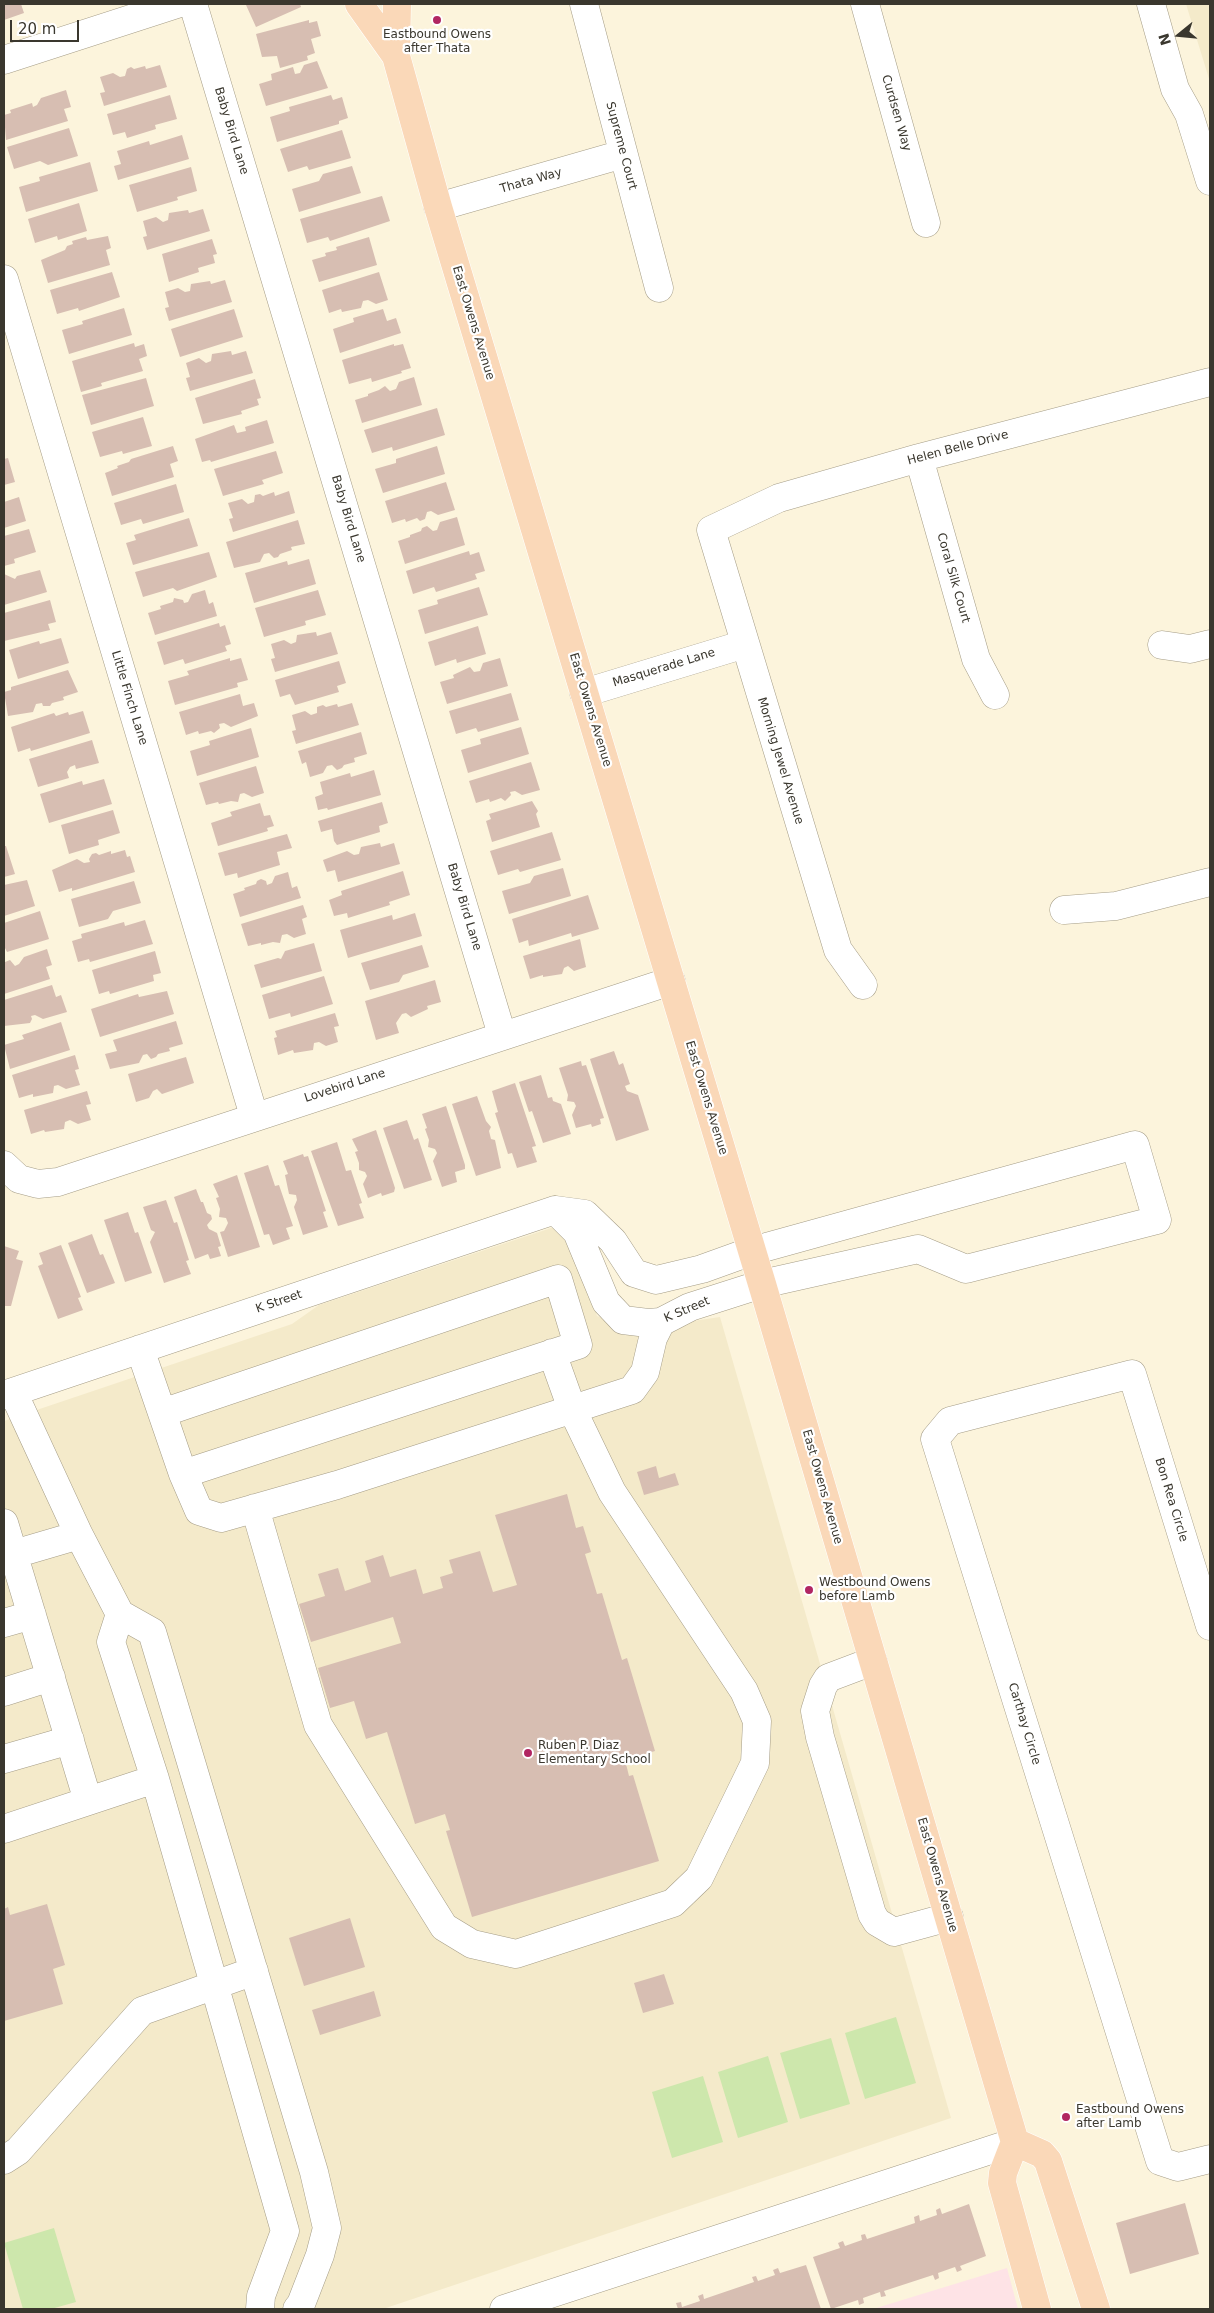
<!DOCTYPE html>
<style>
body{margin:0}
#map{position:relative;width:1214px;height:2313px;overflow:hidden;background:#fcf4dc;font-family:"DejaVu Sans",sans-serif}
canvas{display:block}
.frame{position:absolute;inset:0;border:5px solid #3a372e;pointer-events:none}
.north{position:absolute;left:1154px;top:10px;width:50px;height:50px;-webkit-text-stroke:4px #fff;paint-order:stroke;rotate:253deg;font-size:14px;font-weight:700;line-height:20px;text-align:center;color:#3a372e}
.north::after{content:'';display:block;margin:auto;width:18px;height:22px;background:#3a372e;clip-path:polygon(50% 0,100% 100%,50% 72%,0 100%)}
.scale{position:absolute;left:10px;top:20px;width:69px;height:22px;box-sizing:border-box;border:2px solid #3a372e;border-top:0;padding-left:6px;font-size:15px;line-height:18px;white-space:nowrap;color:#3a372e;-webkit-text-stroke:4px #fff;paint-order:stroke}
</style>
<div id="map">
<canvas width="1214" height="2313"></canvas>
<div class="frame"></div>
<div class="north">N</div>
<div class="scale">20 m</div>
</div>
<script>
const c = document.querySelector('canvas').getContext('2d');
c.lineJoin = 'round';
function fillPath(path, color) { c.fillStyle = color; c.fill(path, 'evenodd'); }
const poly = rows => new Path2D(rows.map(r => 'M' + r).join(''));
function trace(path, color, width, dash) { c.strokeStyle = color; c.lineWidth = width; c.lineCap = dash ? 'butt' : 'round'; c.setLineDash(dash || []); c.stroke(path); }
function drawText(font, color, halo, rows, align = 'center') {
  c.font = font + ' "DejaVu Sans",sans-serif'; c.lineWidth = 4.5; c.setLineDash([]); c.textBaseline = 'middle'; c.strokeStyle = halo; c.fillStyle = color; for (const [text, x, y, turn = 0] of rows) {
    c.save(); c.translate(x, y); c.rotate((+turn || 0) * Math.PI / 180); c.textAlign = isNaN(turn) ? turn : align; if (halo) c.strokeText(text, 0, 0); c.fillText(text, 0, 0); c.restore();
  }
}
const commercial = poly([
 [1007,2268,1018,2309,873,2309]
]);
const built = poly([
 [1186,4,1210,4,1210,82],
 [551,1228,570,1229,597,1316,632,1330,720,1317,951,2118,383,2309,4,2309,4,1421,292,1324,319,1305]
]);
const green = poly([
 [896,2017,916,2083,865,2099,845,2033],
 [831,2038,850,2104,800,2119,780,2053],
 [768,2056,788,2122,738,2138,718,2072],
 [703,2076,723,2142,672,2158,652,2092],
 [54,2228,76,2302,51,2309,23,2309,4,2243]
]);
const building = poly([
 [4,4,21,4,24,13,4,20],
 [249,4,300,4,301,7,256,27,246,5],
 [309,20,309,23,317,21,321,36,311,39,315,53,307,56,308,60,280,68,277,56,262,57,256,34],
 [317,61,328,88,266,106,259,84,272,80,271,74,293,67,295,74,300,73,304,65],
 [160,65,167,87,104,106,100,93,105,92,100,77,113,73,120,77,125,76,127,69,131,67,134,69,145,66,146,69],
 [66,90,71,107,64,109,68,121,6,140,4,115,11,113,10,110,32,103,33,107,37,105,41,98],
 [170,95,177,119,155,125,156,129,127,138,125,132,113,135,107,114],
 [331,95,333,100,342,97,348,118,339,121,339,124,277,142,270,117,290,111,289,107],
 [69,128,78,156,48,165,40,161,14,169,7,147],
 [342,130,351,158,309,170,307,166,288,172,280,149],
 [182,135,189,159,118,180,114,166,121,164,117,151,149,141,150,145],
 [90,162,98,191,26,212,19,187,40,181,39,177],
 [352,166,361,193,299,212,292,189,319,181,323,174],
 [191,167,197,191,177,197,178,200,137,212,129,185],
 [382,196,390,221,330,241,328,237,307,243,300,219],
 [79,203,87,231,58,240,57,236,35,243,28,219],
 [203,209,210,231,147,250,143,237,147,236,143,221,156,217,163,222,168,220,169,213,188,210,189,213],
 [108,236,111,248,106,250,110,265,48,283,41,260,65,250,67,246,73,244,72,241,86,237,87,240],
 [369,237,377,265,319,282,312,260,326,256,325,253,337,250,336,247],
 [212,239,217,254,213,255,215,263,198,268,199,272,169,282,162,254],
 [112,272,120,297,79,311,78,308,57,314,50,290],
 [379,272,388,300,376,304,368,300,363,301,361,308,342,312,341,309,329,313,322,290],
 [225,280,232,302,169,321,165,308,169,307,165,292,178,288,185,292,190,291,191,284,210,281,211,284],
 [124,308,132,335,69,354,62,330,83,324,82,321],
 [234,309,243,337,180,357,171,329],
 [383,309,387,321,396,318,401,333,340,353,333,329,354,322,353,318],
 [134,343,135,347,144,344,147,356,139,359,143,371,101,383,102,386,81,392,72,361],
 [394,344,394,346,403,344,411,368,401,371,402,373,372,382,371,378,349,384,342,360],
 [231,351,232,355,246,351,253,373,190,391,186,378,190,377,186,363,199,358,206,363,211,361,212,354],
 [414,377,422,405,362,423,355,400,368,396,368,394,379,390,385,386,390,391,396,389,399,382],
 [146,378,154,406,91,425,82,395],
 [255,379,261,398,257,399,259,405,241,411,242,414,203,424,195,398],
 [437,408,445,435,393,451,392,447,372,453,364,430],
 [143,417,152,446,123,454,122,451,100,457,92,432],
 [267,420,274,443,211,462,210,460,202,462,195,439,234,425,237,433,246,431,245,427],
 [173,446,178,461,170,464,174,477,112,496,105,473,118,468,117,466,129,462,131,459],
 [437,446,445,474,383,493,375,469,396,463,396,459],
 [276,451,283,473,262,480,264,484,223,496,214,469],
 [8,458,15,482,4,485,4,459],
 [446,482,455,510,438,515,431,511,427,512,425,519,420,521,417,518,406,522,405,519,392,523,385,501],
 [176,484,184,512,143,524,141,519,121,525,114,503],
 [289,491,295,513,233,532,229,519,233,518,228,503,242,499,248,504,254,502,255,495,260,494,263,496,274,492,275,496],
 [19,497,26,521,4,528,4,502],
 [457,517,465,545,405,564,398,541,410,537,410,535,421,531,422,528,427,526,433,531,437,530,440,522],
 [189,518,198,546,133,565,126,543,136,540,134,535],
 [298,520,305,544,291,547,292,550,280,554,278,557,274,558,269,553,264,554,260,562,234,568,226,542],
 [29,529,36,552,14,559,15,563,4,566,4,536],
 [469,551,470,555,479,552,485,571,475,574,477,579,436,592,434,587,413,594,406,571],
 [209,552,217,577,177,591,173,588,143,597,135,572],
 [309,559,316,584,254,603,245,573,287,561,288,565],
 [40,570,47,592,4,605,4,574,15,579,17,576],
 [479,587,488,615,425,634,418,610,438,604,437,600],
 [205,590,209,604,213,602,217,616,155,635,148,613,161,609,160,606,173,602,174,598,183,600,184,603,188,602,192,594],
 [318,590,326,615,305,621,306,625,264,637,255,608],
 [50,600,56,622,48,624,50,630,4,641,4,613],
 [219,623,220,627,225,625,231,644,225,646,227,651,185,664,183,659,164,665,157,642],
 [478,626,486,654,457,663,456,659,435,666,428,642],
 [316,632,317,636,331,632,338,654,275,672,271,659,275,658,271,644,284,640,291,644,296,642,297,635],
 [61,638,69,663,18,679,9,650,39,641,40,644],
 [230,658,230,661,241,658,248,680,237,683,238,687,175,705,168,681,189,675,187,671],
 [500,658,508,686,447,704,440,682,454,678,453,675,470,667,474,672,480,671,483,663],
 [339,661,346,683,337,686,339,692,295,705,290,694,280,697,275,680],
 [68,670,78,692,63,697,64,700,52,703,50,706,43,706,42,703,36,704,33,712,8,716,4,692,11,690,11,687],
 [511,693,519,720,478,732,476,728,456,734,449,711],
 [240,694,243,706,254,703,258,716,231,727,224,723,219,724,220,728,214,733,211,731,199,734,198,731,186,735,179,712],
 [352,703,359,725,296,744,292,731,296,730,292,715,305,711,311,715,317,713,317,707,323,705,326,707,337,704,338,707],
 [83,711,90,733,31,751,30,748,18,752,11,727,54,713,56,716,68,712,69,715],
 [521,727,529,754,468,773,461,750,481,744,480,739],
 [251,728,259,757,197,776,190,751,210,745,209,741],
 [361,732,367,754,354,758,355,762,344,765,342,768,337,770,332,765,327,766,323,773,310,777,306,762,302,764,298,751],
 [92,740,99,763,76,769,75,765,70,767,67,772,69,778,38,787,29,759],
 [531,762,540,790,522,795,515,791,510,792,511,795,505,801,501,798,490,802,489,799,476,803,469,781],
 [256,766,264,793,252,797,244,793,240,794,238,802,231,801,219,804,218,802,206,805,199,783],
 [374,770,381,795,328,810,327,808,318,810,315,797,323,794,320,782,350,773,351,777],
 [104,779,112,804,49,823,40,794,82,781,83,785],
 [532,801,538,811,536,814,540,827,492,842,486,821,491,819,489,814],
 [382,802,388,823,379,826,380,832,337,845,334,841,332,829,321,832,318,821],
 [260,803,264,816,270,815,274,826,267,828,268,831,218,846,211,823,232,816,230,812],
 [113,810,120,833,98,840,99,845,69,854,61,825],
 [552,832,561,860,520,872,518,869,498,875,490,851],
 [287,834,292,848,277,852,280,865,238,878,237,873,225,876,218,853],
 [380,843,381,847,394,843,400,864,338,882,335,870,327,872,323,860,347,851,354,855,359,854,361,847],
 [4,846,6,846,15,874,4,877],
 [125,850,127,857,130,856,135,872,72,891,72,888,59,892,52,870,77,859,84,863,90,862,89,859,92,854,96,853,99,855,111,851,111,854],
 [563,868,571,896,509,914,502,891,530,883,534,876],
 [403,871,410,895,389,902,390,905,348,918,347,913,334,916,329,900,342,895,341,891],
 [288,872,292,888,297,886,301,898,240,917,233,894,245,890,244,888,256,884,257,881,261,879,266,881,267,885,272,883,275,876],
 [27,880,35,906,4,916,4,885],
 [134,881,141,903,113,911,108,919,79,927,71,899],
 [588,895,599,929,572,937,571,933,529,946,528,940,519,943,512,919],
 [303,905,307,917,302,919,306,934,294,938,287,934,282,935,280,943,273,942,261,945,261,943,248,946,241,924],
 [40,911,49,939,7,952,4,946,4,923],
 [415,913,422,936,348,958,340,930,392,915,393,920],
 [145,920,153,944,90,962,89,959,78,962,72,941,82,938,81,934,124,922,125,926],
 [580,939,586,967,574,971,568,966,564,968,562,974,543,977,543,975,530,979,523,956],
 [314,943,322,971,261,988,254,965,278,958,281,959,285,951],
 [422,945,429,967,403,975,399,982,370,990,361,963],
 [47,949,52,965,46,967,50,979,4,994,5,962,10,960,15,966,19,964,24,957],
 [155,951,161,973,153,975,154,981,110,994,109,991,99,994,92,970],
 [324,976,333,1004,291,1017,290,1013,269,1019,262,995],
 [435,980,441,1002,427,1006,428,1009,411,1017,406,1013,402,1014,396,1023,399,1033,376,1040,365,1001],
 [52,985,56,997,61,995,67,1012,43,1019,35,1015,31,1016,32,1019,30,1023,4,1026,4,1000],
 [167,991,174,1014,100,1037,91,1009,138,994,139,997],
 [335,1013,339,1026,334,1027,338,1042,326,1046,319,1042,314,1043,313,1050,294,1053,293,1050,278,1055,274,1038,277,1037,275,1031],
 [176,1021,183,1044,169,1048,170,1051,158,1054,156,1057,151,1059,147,1054,143,1055,139,1063,110,1069,105,1054,117,1051,113,1040],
 [61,1022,70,1050,10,1069,4,1045,24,1039,22,1035],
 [614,1051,619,1065,623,1063,630,1084,625,1086,627,1091,638,1095,649,1130,616,1141,590,1059],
 [75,1055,79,1069,75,1070,80,1085,66,1089,58,1085,54,1086,53,1093,33,1097,33,1094,19,1098,12,1075],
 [186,1057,194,1083,162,1094,157,1089,153,1091,149,1098,136,1102,128,1074],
 [581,1061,582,1066,586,1065,604,1118,600,1119,601,1124,592,1127,591,1124,576,1128,572,1115,576,1106,574,1102,567,1101,568,1095,559,1068],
 [541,1075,548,1098,552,1097,553,1101,561,1104,571,1134,543,1143,532,1111,529,1112,519,1082],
 [515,1083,536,1146,532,1147,537,1162,517,1168,512,1153,508,1154,495,1113,498,1112,492,1091],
 [87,1091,91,1104,86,1105,91,1120,78,1124,70,1120,65,1122,64,1129,45,1132,44,1130,31,1134,24,1110],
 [477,1096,486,1121,491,1127,489,1131,491,1139,495,1140,501,1168,476,1176,452,1104],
 [446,1106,465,1165,465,1169,455,1172,457,1182,442,1187,433,1161,437,1153,435,1149,428,1147,429,1140,425,1129,427,1128,422,1114],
 [407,1120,414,1140,418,1138,432,1180,404,1189,383,1128],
 [376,1130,395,1188,394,1192,382,1196,381,1193,368,1198,363,1184,367,1176,365,1172,359,1170,359,1163,355,1152,358,1151,352,1139],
 [337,1142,346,1171,351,1170,362,1203,359,1204,364,1218,338,1226,311,1151],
 [303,1154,304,1157,308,1156,326,1211,323,1212,328,1227,303,1235,294,1207,297,1200,296,1195,289,1194,285,1175,288,1174,283,1161],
 [268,1165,275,1186,279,1185,293,1226,286,1228,290,1239,273,1245,269,1234,264,1235,244,1173],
 [237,1175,260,1247,228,1257,220,1232,224,1231,228,1223,226,1218,219,1217,220,1209,216,1198,219,1197,213,1184],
 [196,1189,201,1202,203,1202,207,1213,211,1215,212,1219,207,1225,209,1229,217,1233,221,1246,218,1247,221,1256,210,1259,208,1254,195,1259,174,1197],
 [166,1200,174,1223,177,1222,189,1260,186,1261,191,1274,164,1283,150,1242,155,1232,151,1230,143,1207],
 [128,1212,135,1233,138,1232,152,1273,125,1282,104,1220],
 [92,1234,100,1255,103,1254,115,1283,87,1293,68,1243],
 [61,1245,81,1297,78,1298,83,1310,58,1319,38,1266,43,1264,39,1253],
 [4,1246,19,1251,16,1259,23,1261,11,1306,4,1306],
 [656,1466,659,1478,675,1473,679,1485,644,1495,637,1472],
 [567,1494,576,1528,583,1526,591,1552,585,1554,597,1594,602,1593,622,1660,627,1658,655,1751,625,1760,629,1776,633,1775,659,1861,472,1917,446,1831,450,1830,445,1814,415,1824,387,1732,366,1739,354,1701,330,1708,318,1668,401,1643,393,1617,311,1642,299,1604,325,1596,318,1574,338,1568,345,1591,371,1582,365,1561,383,1555,390,1577,416,1569,423,1594,443,1588,440,1577,453,1573,449,1560,480,1551,493,1592,517,1585,495,1515],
 [47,1904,65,1965,53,1969,63,2004,4,2021,4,1909,8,1907,10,1915],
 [350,1918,365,1967,304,1986,289,1938],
 [664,1974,674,2004,643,2013,634,1983],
 [374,1991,381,2016,320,2035,312,2010],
 [1185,2203,1199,2254,1130,2274,1116,2223],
 [969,2204,986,2256,960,2266,962,2270,957,2272,955,2267,938,2273,939,2278,935,2280,933,2275,884,2291,886,2296,881,2297,880,2292,863,2298,864,2303,859,2305,858,2300,831,2309,813,2257,840,2248,838,2243,843,2241,845,2246,862,2240,861,2235,865,2234,867,2239,915,2223,914,2217,919,2215,920,2221,937,2215,936,2210,940,2208,942,2214],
 [806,2265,821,2309,678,2309,676,2303,681,2302,682,2307,700,2301,698,2296,703,2294,704,2299,754,2282,752,2277,756,2276,758,2281,775,2275,773,2270,778,2268,780,2273]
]);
const minor = poly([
 [193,4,502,1035],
 [584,4,659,288],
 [865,4,926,223],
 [1151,4,1175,89,1189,114,1210,181],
 [4,60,177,4],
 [438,207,623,154],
 [4,279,254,1116],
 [919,458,976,659,995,695],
 [1162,645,1190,649,1210,644],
 [584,693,745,644],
 [1064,910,1116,906,1210,882],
 [863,985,838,950,711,530,779,498,919,458,1210,382],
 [4,1165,19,1179,38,1184,58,1182,671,981],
 [140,1349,183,1474,199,1511,221,1518,337,1485,632,1390,645,1372,653,1338,661,1322],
 [13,1392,79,1535,120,1614],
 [4,1395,555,1210,585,1214,613,1241,634,1273,656,1280,702,1269,752,1251,1135,1145,1157,1220,966,1269,918,1249,762,1284,690,1307,661,1322,648,1323,623,1320,606,1302,577,1232,555,1210],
 [162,1413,558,1279,578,1345,183,1474],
 [255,1508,318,1725,444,1927,472,1944,516,1954,673,1903,699,1878,755,1763,757,1721,744,1691,612,1492,572,1409,552,1353],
 [4,1523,88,1801],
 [4,1557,79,1535],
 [4,1623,32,1615],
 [1210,1626,1132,1374,950,1421,935,1439,1160,2161,1178,2167,1210,2159],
 [873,1661,828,1678,823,1686,815,1711,820,1737,872,1914,877,1922,894,1932,949,1917],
 [4,1692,51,1677],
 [4,1759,70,1740],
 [4,1829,155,1779],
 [4,2160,18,2151,142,2011,254,1971],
 [260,2309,261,2296,285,2231,155,1779,111,1642,120,1614,152,1632,314,2172,327,2228,320,2255,301,2304,297,2309],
 [504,2309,1015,2142]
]);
const major = poly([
 [359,4,396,56],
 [397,4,396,56,438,207,762,1284,1015,2142,1003,2173,1002,2183,1037,2309],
 [1015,2142,1042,2154,1048,2161,1096,2309]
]);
const markers = [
 [437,20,5,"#b12662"],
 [809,1590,5,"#b12662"],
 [528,1753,5,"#b12662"],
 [1066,2117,5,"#b12662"]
];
const poiNames = [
 ["Eastbound Owens",437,35,"center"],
 ["after Thata",437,49,"center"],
 ["Westbound Owens",819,1583],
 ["before Lamb",819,1597],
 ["Ruben P. Diaz",538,1746],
 ["Elementary School",538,1760],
 ["Eastbound Owens",1076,2110],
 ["after Lamb",1076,2124]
];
const streetNames = [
 ["Curdsen Way",896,113,74],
 ["Baby Bird Lane",231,131,73],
 ["Supreme Court",621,146,75],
 ["Thata Way",531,181,-16],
 ["East Owens Avenue",473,323,73],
 ["Helen Belle Drive",958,448,-15],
 ["Baby Bird Lane",348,519,73],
 ["Coral Silk Court",953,578,74],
 ["Masquerade Lane",664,668,-17],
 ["Little Finch Lane",129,698,73],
 ["East Owens Avenue",590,710,73],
 ["Morning Jewel Avenue",780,761,73],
 ["Baby Bird Lane",464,907,73],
 ["Lovebird Lane",345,1086,-18],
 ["East Owens Avenue",706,1098,73],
 ["K Street",279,1302,-19],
 ["K Street",687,1310,-23],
 ["East Owens Avenue",822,1487,74],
 ["Bon Rea Circle",1171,1500,73],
 ["Carthay Circle",1024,1724,73],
 ["East Owens Avenue",937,1875,74]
];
fillPath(commercial, '#fee3e6');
fillPath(built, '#f4eaca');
fillPath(green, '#cde7ac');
fillPath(building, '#d7beb2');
trace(minor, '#a59d87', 29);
trace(major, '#fff', 29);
trace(minor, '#fff', 28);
trace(major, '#fad8b8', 28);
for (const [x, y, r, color] of markers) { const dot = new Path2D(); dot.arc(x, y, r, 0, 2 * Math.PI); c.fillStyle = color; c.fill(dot); trace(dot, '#fff', 2); }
drawText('12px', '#3a372e', '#fff', poiNames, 'left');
drawText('12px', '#3a372e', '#fff', streetNames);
</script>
